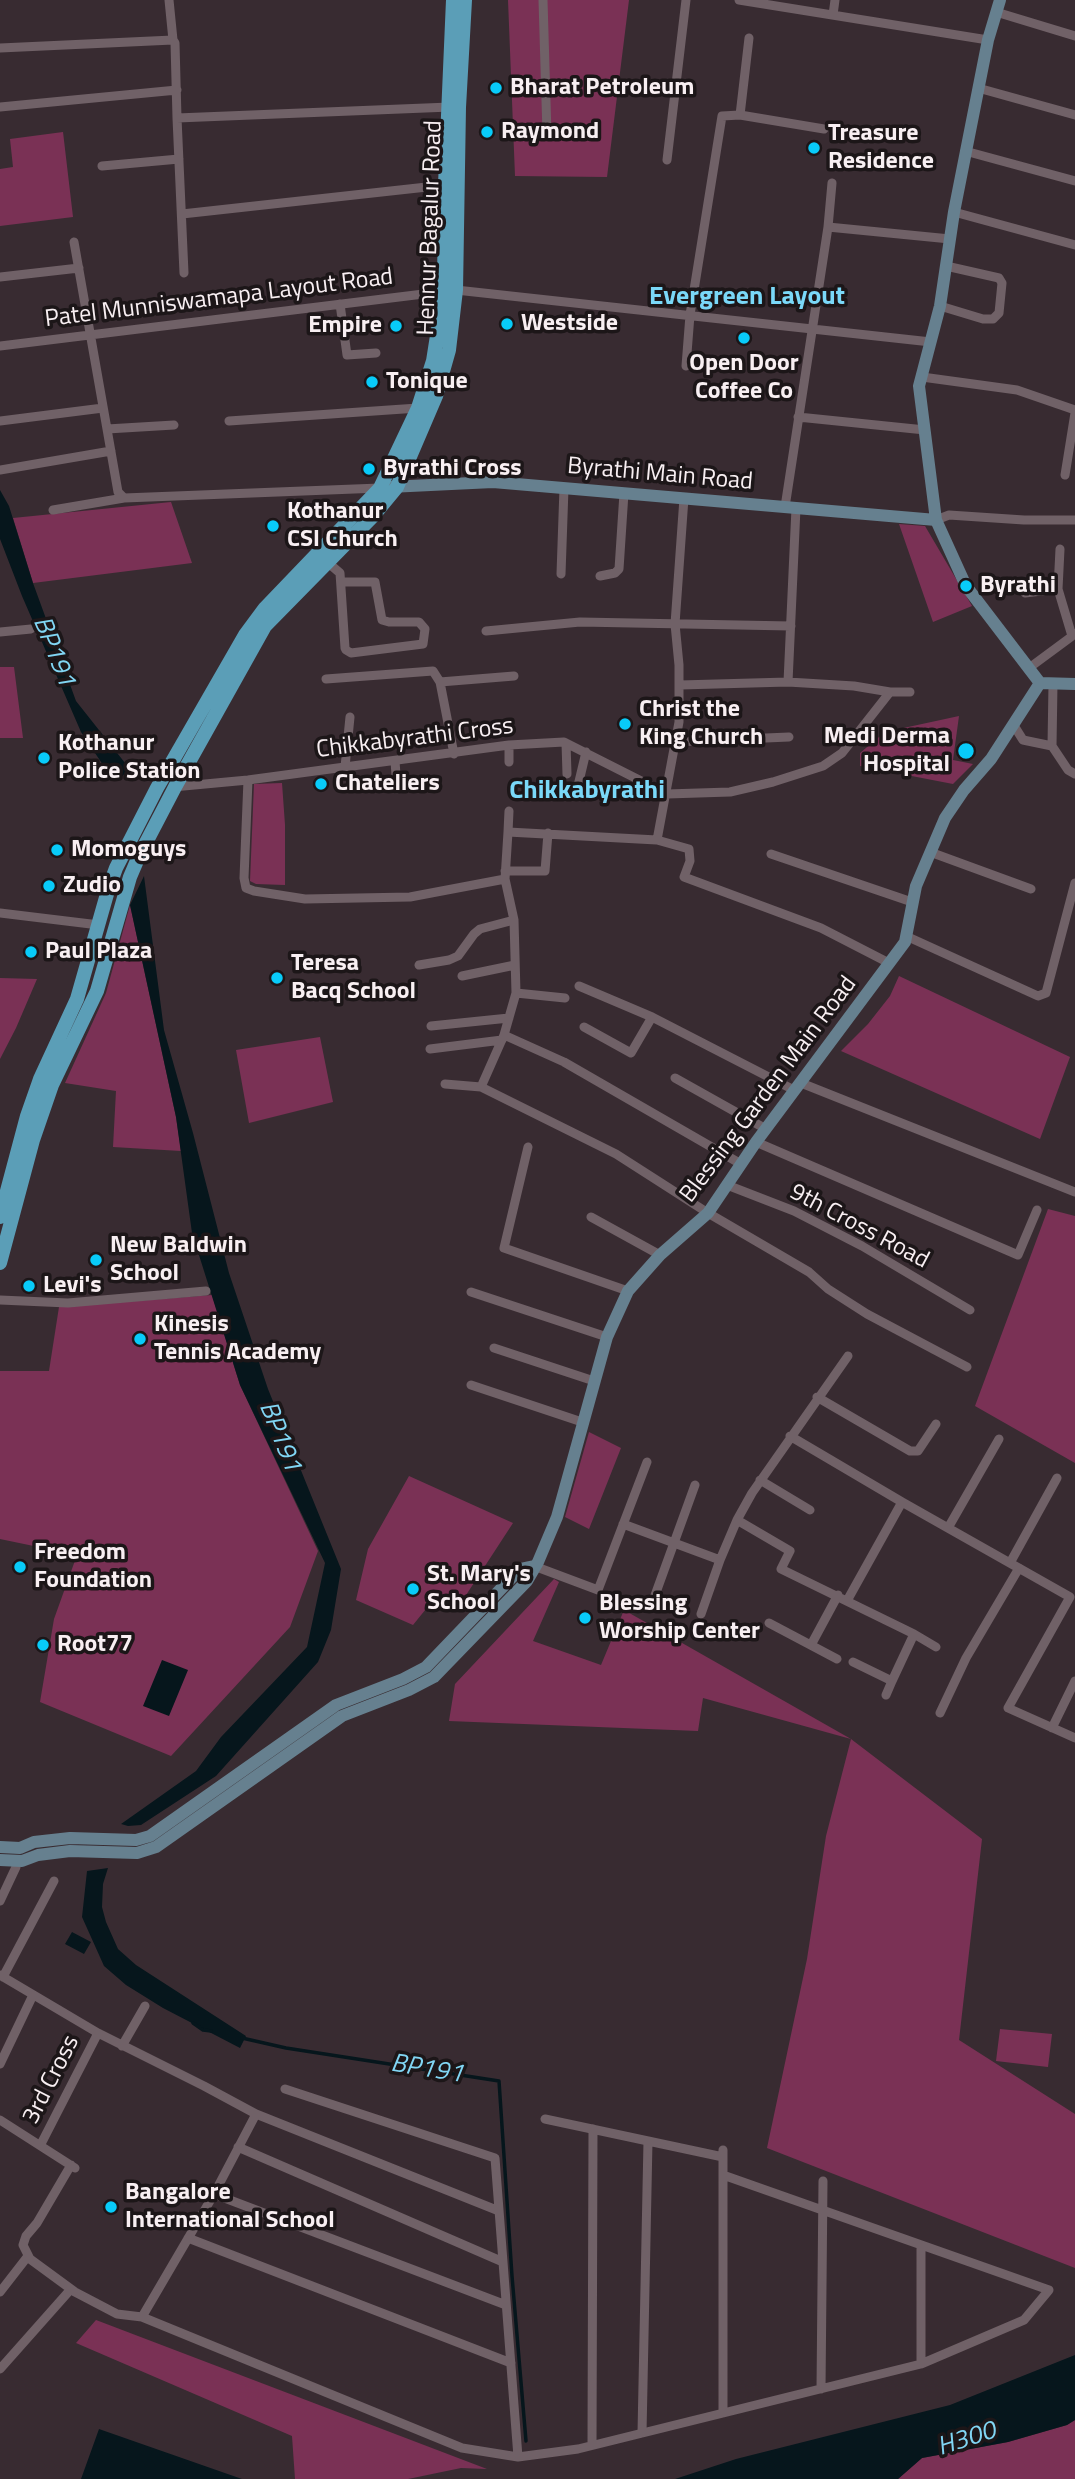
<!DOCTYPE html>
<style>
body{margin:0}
canvas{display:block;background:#382b31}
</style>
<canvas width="1075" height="2479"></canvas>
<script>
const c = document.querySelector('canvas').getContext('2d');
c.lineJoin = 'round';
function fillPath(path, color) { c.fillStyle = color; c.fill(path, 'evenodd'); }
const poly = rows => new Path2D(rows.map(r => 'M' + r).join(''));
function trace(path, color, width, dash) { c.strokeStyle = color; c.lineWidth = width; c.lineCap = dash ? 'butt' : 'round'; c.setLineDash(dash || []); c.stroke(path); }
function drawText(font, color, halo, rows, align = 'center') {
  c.font = font + ' "Titillium Web",sans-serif'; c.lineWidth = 7; c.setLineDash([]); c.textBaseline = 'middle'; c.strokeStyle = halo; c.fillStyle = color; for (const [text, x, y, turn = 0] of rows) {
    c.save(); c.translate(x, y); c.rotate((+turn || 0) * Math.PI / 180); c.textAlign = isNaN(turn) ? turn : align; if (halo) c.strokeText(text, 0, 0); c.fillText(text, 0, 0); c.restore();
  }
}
const green = poly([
 [508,0,629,0,607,177,515,176],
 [63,132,73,217,0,226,0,169,13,167,10,139],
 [171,502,192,563,33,583,13,518],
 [899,524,925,526,972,606,933,622],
 [0,667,14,667,23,738,0,738],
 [959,716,953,760,973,764,953,784,860,766,860,753,885,732],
 [282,783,285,825,285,885,256,884,250,881,254,784],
 [130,905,176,1117,181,1151,113,1147,116,1091,65,1083,106,993],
 [899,976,1070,1057,1040,1139,841,1051,868,1024,890,996],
 [0,978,37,979,16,1028,0,1059],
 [320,1037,333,1102,249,1123,236,1050],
 [1048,1209,1075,1216,1075,1463,975,1406],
 [212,1295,240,1385,318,1551,290,1627,171,1756,40,1702,54,1619,77,1555,0,1539,0,1371,49,1371,59,1307],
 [589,1432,621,1448,589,1529,565,1517],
 [409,1476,513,1523,455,1612,434,1599,413,1625,356,1600,368,1549],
 [554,1579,559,1582,533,1641,601,1665,624,1610,851,1739,982,1839,959,2040,1075,2114,1075,2268,767,2148,807,1959,826,1836,851,1739,703,1698,698,1731,449,1721,455,1684],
 [1000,2029,1052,2034,1048,2067,996,2061],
 [96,2320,487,2469,461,2468,408,2479,295,2479,292,2436,76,2343],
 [1075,2420,1075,2479,898,2479,922,2458,1008,2442,1067,2425]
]);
const water = poly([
 [0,490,9,506,33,583,76,701,129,768,121,778,107,771,81,732,22,596,0,539],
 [144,876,164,1030,193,1133,229,1273,268,1389,341,1569,331,1630,318,1662,216,1776,141,1825,128,1826,121,1824,196,1771,221,1737,307,1647,325,1563,240,1385,192,1233,176,1117,130,905],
 [162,1660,188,1670,169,1716,143,1706],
 [108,1868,103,1884,102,1907,106,1922,118,1949,136,1965,246,2036,240,2048,163,2008,126,1985,104,1966,82,1917,87,1871],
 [72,1932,91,1942,84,1954,65,1944],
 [1075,2355,1075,2420,1067,2425,1008,2442,922,2458,898,2479,675,2479,736,2459,950,2405],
 [99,2429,242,2479,81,2479]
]);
const stream = poly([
 [193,2023,203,2030,211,2031],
 [242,2038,286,2048,499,2081,512,2276,526,2441]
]);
const street = poly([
 [169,0,173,40],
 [543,0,547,134],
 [739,0,988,40],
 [996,12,1075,36],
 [833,15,835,0],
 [0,48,173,40,175,43,177,118,450,107],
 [978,88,1075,115],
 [0,107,177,90],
 [740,115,824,129],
 [177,118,184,273],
 [965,151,1075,181],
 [667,160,686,0],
 [102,166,179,159],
 [954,212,1075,245],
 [182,214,445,185],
 [828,227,832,183],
 [74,242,107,429,174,425],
 [0,277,79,268],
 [340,304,347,355,376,353],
 [940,306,983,319,993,319,999,313,1002,283,999,278,946,266],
 [0,346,456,290,931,342],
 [686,366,690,315,722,116,740,115,749,38],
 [922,377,1017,390,1075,410],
 [798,417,925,430],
 [0,421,103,408],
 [229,421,418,408],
 [107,429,118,492,124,498,380,488],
 [0,470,111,451],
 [1065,475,1075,413],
 [785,507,828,227,950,239],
 [53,510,124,498],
 [936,520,949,515,1024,520,1075,520],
 [1060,549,1058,589,1072,636],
 [326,561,340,573,345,648,346,650,351,653,423,644,425,629,419,622,389,622,382,620,375,582,341,582],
 [561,574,564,488],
 [600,576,615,573,619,569,624,493],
 [1025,593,1058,589],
 [486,631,580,622,791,626],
 [0,632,31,629],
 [1029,668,1075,634],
 [326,679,433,671,440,682,454,754],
 [440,682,514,676],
 [788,682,796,508],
 [1053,684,1052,746,1068,770,1075,774],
 [680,685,788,682,854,686,890,692,910,692],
 [1013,724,1023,740,1052,746],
 [673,742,789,737],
 [566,743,567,774],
 [395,761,397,789],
 [509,762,509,745],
 [345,767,350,717],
 [248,780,244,878,246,888,254,891,305,899,410,897,505,879,514,920,516,993,504,1035,481,1087],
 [173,787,248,780,509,745,564,742,667,794,730,792,773,782,823,766,842,753,890,692],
 [576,794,586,752],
 [508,832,509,811],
 [657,840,679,722,679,665,675,624,684,498],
 [930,852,1031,889],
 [771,854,912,902],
 [505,871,545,871,548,833],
 [505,879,508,832,657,840,689,849,690,861,684,877,821,928,889,963],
 [0,913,99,925],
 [906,936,1038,996,1046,993,1075,883],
 [419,965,449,960,458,956,474,934,480,929,514,920],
 [462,976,515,965],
 [579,986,652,1017,794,1090],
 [516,993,565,998],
 [431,1026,509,1018],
 [584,1027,631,1053,652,1017],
 [504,1035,564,1062,741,1164],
 [430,1049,502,1040],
 [675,1078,766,1129],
 [801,1083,1075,1192],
 [445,1084,481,1087,616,1154,708,1213,809,1272,828,1289,867,1314,967,1367],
 [756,1142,1018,1255,1037,1210],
 [528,1147,504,1248,628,1291],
 [727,1185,794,1211,862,1246,970,1310],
 [591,1217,660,1255],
 [471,1292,607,1337],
 [0,1300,68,1303,206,1291],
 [494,1348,594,1381],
 [471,1385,582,1422],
 [817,1397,910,1451,918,1451,936,1424],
 [790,1436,902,1502,848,1599],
 [760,1480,810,1510],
 [902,1502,1070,1597,1008,1708,1075,1738],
 [737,1520,790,1551,781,1569,914,1634,892,1681,853,1662],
 [623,1524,720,1560,737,1520,752,1493,848,1356],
 [948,1528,999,1439],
 [1010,1563,1057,1478],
 [534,1566,598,1590,647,1462],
 [654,1598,695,1485],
 [701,1614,720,1560],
 [769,1623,837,1659],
 [914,1634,936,1647],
 [811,1645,838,1595],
 [886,1695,892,1681],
 [940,1713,966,1658,1019,1568],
 [1052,1728,1075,1681],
 [0,1901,16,1867],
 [0,1975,98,2033,204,2086,256,2114,499,2211],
 [3,1977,54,1881],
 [122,2046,145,2006],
 [0,2064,33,1995],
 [285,2089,495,2158,518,2457],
 [545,2119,723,2157],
 [0,2120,75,2168],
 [41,2144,98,2033],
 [238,2147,503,2262],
 [723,2150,723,2413],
 [71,2165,37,2223,26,2236,23,2245,30,2259,75,2292,117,2314,142,2317,462,2448,518,2457,578,2449,921,2364,1024,2320,1049,2290,723,2175],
 [214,2194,506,2305],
 [188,2238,511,2363],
 [921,2245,921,2364],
 [0,2292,28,2256],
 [142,2317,214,2194,256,2114],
 [0,2369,71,2289],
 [821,2389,823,2181],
 [642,2433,648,2141],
 [592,2445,593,2129]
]);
const secondary = poly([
 [1000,0,988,40,954,212,940,306,919,386,936,520,966,586,1040,683,1075,684],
 [389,487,493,482,936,520],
 [0,1847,20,1848,34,1842,70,1838,136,1840,150,1836,336,1705,403,1679,426,1667,520,1569,534,1566],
 [0,1860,22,1861,38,1855,70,1851,137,1853,156,1847,342,1716,409,1690,434,1677,527,1581,538,1562,557,1517,607,1337,628,1291,660,1255,708,1213,756,1142,905,942,916,886,945,818,964,790,991,759,1040,683]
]);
const primary = poly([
 [0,1217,27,1116,40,1079,77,999,109,887,116,868,157,788,245,635,265,608,380,488,418,408,433,361,444,291,445,185,453,0],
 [0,1263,33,1140,52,1085,97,991,130,877,139,856,175,787,265,626,373,516,397,487,436,396,449,350,456,290,459,107,465,0]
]);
const markers = [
 [496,88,7,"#08cbf9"],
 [487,132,7,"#08cbf9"],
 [814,148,7,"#08cbf9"],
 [507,324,7,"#08cbf9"],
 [396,326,7,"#08cbf9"],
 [744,338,7,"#08cbf9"],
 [372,382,7,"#08cbf9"],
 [369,469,7,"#08cbf9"],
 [273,526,7,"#08cbf9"],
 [966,586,7,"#08cbf9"],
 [625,724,7,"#08cbf9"],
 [966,751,9,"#08cbf9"],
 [44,758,7,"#08cbf9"],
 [321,784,7,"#08cbf9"],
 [57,850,7,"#08cbf9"],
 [49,886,7,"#08cbf9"],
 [31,952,7,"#08cbf9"],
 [277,978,7,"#08cbf9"],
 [96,1260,7,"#08cbf9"],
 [29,1286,7,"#08cbf9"],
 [140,1339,7,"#08cbf9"],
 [20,1567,7,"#08cbf9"],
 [413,1589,7,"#08cbf9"],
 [585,1618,7,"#08cbf9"],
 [43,1645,7,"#08cbf9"],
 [111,2207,7,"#08cbf9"]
];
const poiNames = [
 ["Bharat Petroleum",510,88],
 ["Raymond",501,132],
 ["Treasure",828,134],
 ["Residence",828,162],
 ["Westside",521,324],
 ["Empire",382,326,"right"],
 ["Open Door",744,364,"center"],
 ["Coffee Co",744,392,"center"],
 ["Tonique",386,382],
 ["Byrathi Cross",383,469],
 ["Kothanur",287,512],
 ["CSI Church",287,540],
 ["Byrathi",980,586],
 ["Christ the",639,710],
 ["King Church",639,738],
 ["Medi Derma",950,737,"right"],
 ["Hospital",950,765,"right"],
 ["Kothanur",58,744],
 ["Police Station",58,772],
 ["Chateliers",335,784],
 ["Momoguys",71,850],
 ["Zudio",63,886],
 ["Paul Plaza",45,952],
 ["Teresa",291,964],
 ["Bacq School",291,992],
 ["New Baldwin",110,1246],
 ["School",110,1274],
 ["Levi's",43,1286],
 ["Kinesis",154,1325],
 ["Tennis Academy",154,1353],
 ["Freedom",34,1553],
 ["Foundation",34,1581],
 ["St. Mary's",427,1575],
 ["School",427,1603],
 ["Blessing",599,1604],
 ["Worship Center",599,1632],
 ["Root77",57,1645],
 ["Bangalore",125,2193],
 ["International School",125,2221]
];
const streetNames = [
 ["Hennur Bagalur Road",431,228,-88],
 ["Patel Munniswamapa Layout Road",219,299,-7],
 ["Byrathi Main Road",660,475,5],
 ["Chikkabyrathi Cross",415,739,-7],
 ["Blessing Garden Main Road",769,1090,-53],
 ["9th Cross Road",859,1227,28],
 ["3rd Cross",52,2080,-63]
];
const neighbourhoodNames = [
 ["Evergreen Layout",747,298],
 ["Chikkabyrathi",587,792]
];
const waterNames = [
 ["BP191",53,652,68],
 ["BP191",279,1437,68],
 ["BP191",427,2070,9],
 ["H300",967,2440,-18]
];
fillPath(green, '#7a3155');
fillPath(water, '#06161c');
trace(stream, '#06161c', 3.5);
trace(street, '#706167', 9);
trace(secondary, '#66808f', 12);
trace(primary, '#5b9eb7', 14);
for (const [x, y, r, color] of markers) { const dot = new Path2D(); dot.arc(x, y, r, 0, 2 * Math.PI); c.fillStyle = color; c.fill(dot); trace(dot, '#1c1618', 2.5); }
drawText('bold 24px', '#f8eff2', '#1c1618', poiNames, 'left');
drawText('24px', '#f8eff2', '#1c1618', streetNames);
drawText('bold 26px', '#7ad8f8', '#1c1618', neighbourhoodNames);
drawText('italic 26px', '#81d6f4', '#1c1618', waterNames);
</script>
